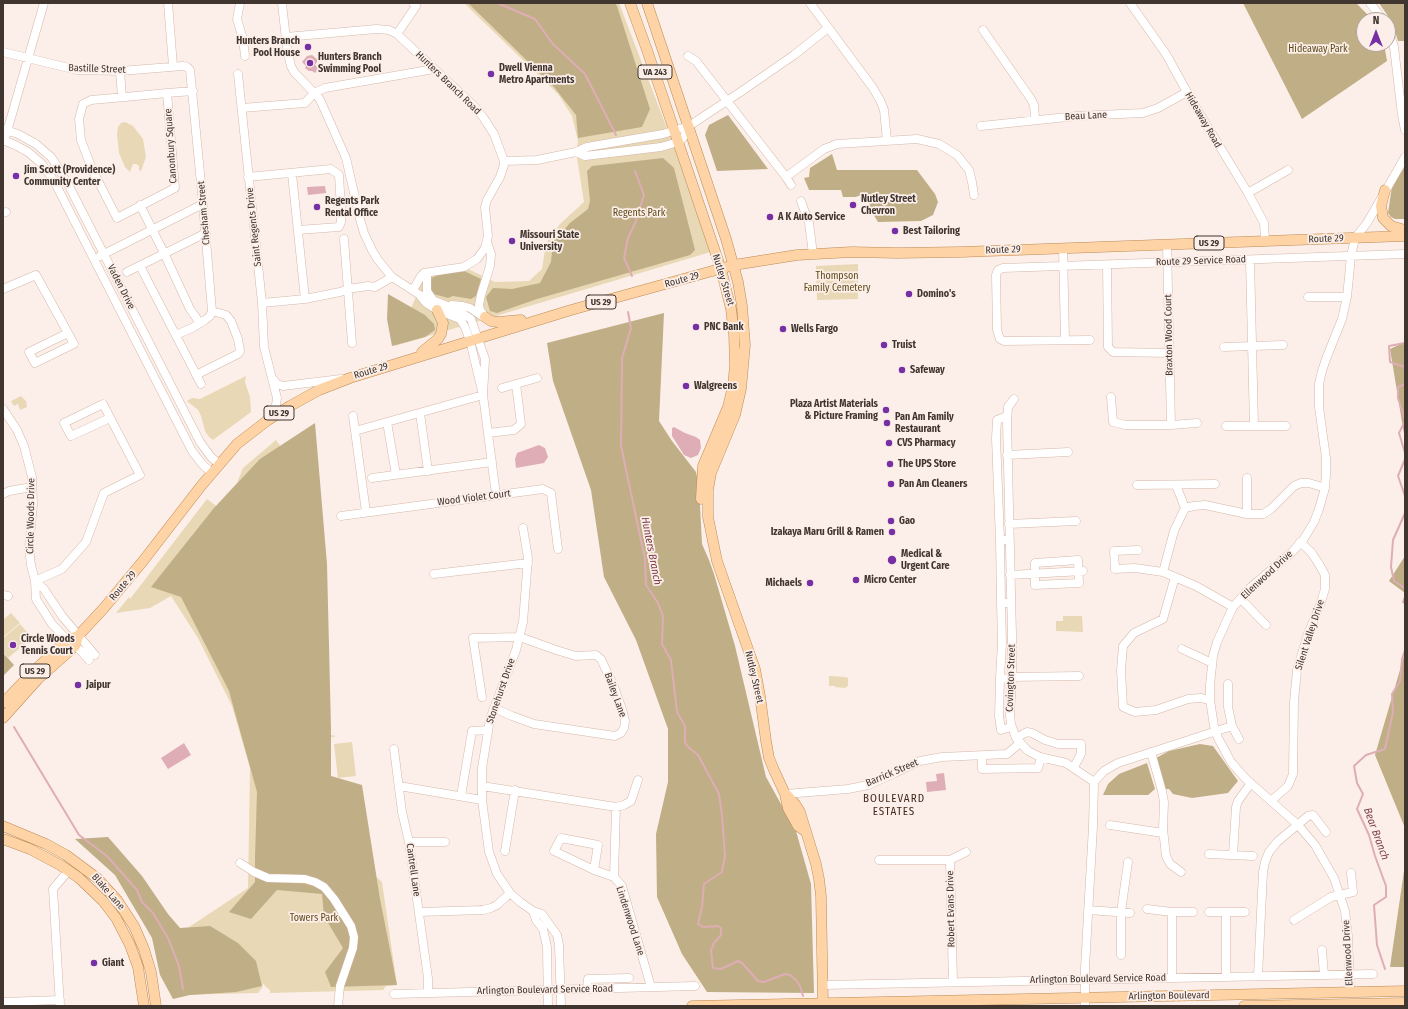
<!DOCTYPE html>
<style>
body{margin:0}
#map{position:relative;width:1408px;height:1009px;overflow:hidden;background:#fcefe9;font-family:"Fira Sans Condensed",sans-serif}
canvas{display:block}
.frame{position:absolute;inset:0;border:4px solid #41352f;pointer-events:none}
.north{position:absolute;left:1356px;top:12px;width:40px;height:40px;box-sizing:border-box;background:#fcefe9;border:1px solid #b1a59f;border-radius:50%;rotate:0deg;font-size:11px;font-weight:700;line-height:16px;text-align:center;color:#41352f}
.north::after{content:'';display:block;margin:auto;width:14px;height:18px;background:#7730a3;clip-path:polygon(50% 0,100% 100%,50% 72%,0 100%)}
</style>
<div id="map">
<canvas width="1408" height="1009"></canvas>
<div class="frame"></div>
<div class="north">N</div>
</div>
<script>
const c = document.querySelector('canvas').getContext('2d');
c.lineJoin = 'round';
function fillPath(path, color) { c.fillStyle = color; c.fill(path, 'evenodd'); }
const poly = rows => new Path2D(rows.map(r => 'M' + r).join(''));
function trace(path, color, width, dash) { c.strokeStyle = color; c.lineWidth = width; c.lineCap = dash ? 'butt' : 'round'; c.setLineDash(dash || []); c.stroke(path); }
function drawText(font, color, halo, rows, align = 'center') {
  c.font = font + ' "Fira Sans Condensed",sans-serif'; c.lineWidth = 3.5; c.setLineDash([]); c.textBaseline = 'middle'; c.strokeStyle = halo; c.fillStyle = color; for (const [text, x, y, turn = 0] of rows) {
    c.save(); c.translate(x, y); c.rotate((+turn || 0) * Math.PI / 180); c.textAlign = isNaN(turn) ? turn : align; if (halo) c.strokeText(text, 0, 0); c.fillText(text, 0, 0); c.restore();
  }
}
const green = poly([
 [464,3,619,3,714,251,395,346,418,292,421,276,464,267,495,282,529,281,542,269,546,243,560,224,584,202,576,152,578,141,572,116,558,94],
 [125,122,133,126,143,139,146,157,141,171,139,170,139,166,136,164,133,164,130,172,125,167,119,153,117,134,118,127,121,123],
 [858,264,858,299,817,300,816,266],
 [246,376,245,382,250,397,251,412,213,440,209,437,205,431,201,416,198,410,187,401,192,398,200,399],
 [21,396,26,401,27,407,20,410,18,404,14,406,11,401],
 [276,440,281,447,309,731,336,736,315,742,363,865,382,882,397,985,386,986,383,990,270,993,270,990,266,987,263,983,262,988,258,993,176,995,156,949,248,888,250,768,232,706,198,638,171,596,150,608,116,613,129,597,130,599,207,499,220,509,224,497,237,483,243,468],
 [11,613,20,623,3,637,3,620],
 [1063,616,1082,616,1083,632,1056,631,1056,621,1063,621],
 [20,624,32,638,8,658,3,652,3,638],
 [829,676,845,677,848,678,848,686,845,688,835,687,835,686,829,686],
 [352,742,356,776,338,778,334,744]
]);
const forest = poly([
 [468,3,615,3,617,6,650,109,642,127,578,138,576,115,554,87],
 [1243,3,1356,3,1373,20,1364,20,1364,44,1384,44,1387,61,1302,119],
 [1379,3,1405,3,1405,41,1398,41,1392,22],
 [728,115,768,169,717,171,705,135,709,125],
 [832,154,837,170,917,170,935,194,938,202,933,215,921,221,878,222,872,212,866,194,855,197,843,197,841,190,809,190,804,178,809,177,810,168],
 [663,158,674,168,695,250,690,255,537,299,497,313,490,311,486,297,493,288,512,289,540,283,551,262,553,242,570,223,588,209,590,201,587,171,592,166],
 [1405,166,1405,219,1395,219,1391,217,1388,213,1392,186],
 [464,271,481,279,476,296,471,299,453,296,448,298,430,293,429,279,438,275],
 [388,294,425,315,434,324,435,330,425,337,392,346,387,319],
 [664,313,659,421,672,441,696,472,699,486,702,544,709,560,714,574,735,646,766,777,796,831,811,884,814,993,707,992,682,954,657,897,656,834,668,782,668,729,636,640,604,577,591,490,553,381,547,343],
 [1405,342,1405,440,1390,349],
 [315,423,327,564,331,729,331,776,362,785,380,899,397,985,331,987,325,972,343,948,324,916,322,894,277,890,251,919,229,912,255,882,255,857,257,792,229,691,181,597,151,587,214,508,260,459],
 [1405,556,1405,593,1389,581],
 [3,653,14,665,3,676],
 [1405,653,1405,828,1375,755],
 [1200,744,1213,746,1238,781,1228,793,1192,798,1173,794,1169,789,1165,789,1156,758,1169,751],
 [1147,763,1155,789,1148,795,1103,795,1108,784,1119,774],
 [108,837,142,876,168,914,180,928,210,926,238,943,256,961,262,986,236,992,190,995,173,999,160,975,152,938,115,875,75,839],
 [1405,864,1405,967,1390,967]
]);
const water = poly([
 [312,55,318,60,315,65,319,68,315,73,312,71,309,71,305,68,306,66,302,62,307,56],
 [325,186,326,193,308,195,307,187],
 [674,427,685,433,696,437,700,440,701,448,698,455,691,458,684,455,672,436,672,428],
 [539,445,545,448,548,457,544,463,516,468,515,459,517,453],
 [184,743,191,755,168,769,161,758],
 [944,773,946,790,927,792,926,782,937,781,936,774]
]);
const stream = poly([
 [497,3,535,19,552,43,585,74,616,135],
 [632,276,624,258,628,238,636,221,644,195,635,171],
 [628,312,631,328,622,358,621,446,645,559,646,585,658,603,663,616,662,644,671,660,677,712,685,726,685,742,687,746,698,755,719,794,722,815,725,856,722,872,704,884,702,907,698,924,703,927,718,926,721,928,721,935,714,943,711,950,713,968,721,969,738,961,742,963,758,981,764,982,785,974,790,975,796,980,800,986,803,996],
 [1405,343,1389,346,1390,362,1405,367],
 [1405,384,1398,387,1398,398,1405,420],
 [1405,421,1399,433,1405,453],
 [1405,459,1398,476,1405,496],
 [1405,513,1393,540,1391,567,1394,581,1405,588],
 [1405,597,1403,602,1405,603],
 [14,727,79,835,107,856,137,890,142,902,153,913,168,938,179,966,183,989],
 [1385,969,1377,945,1374,905,1386,897,1386,886,1375,856,1369,835,1357,809,1363,794,1357,783,1354,766,1366,755,1385,749,1393,712,1392,694,1400,681,1402,659,1405,650]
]);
const minor = poly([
 [168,3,173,66],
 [240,3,237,19,243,39,245,56],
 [282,3,287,49,291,66,294,72,319,98,322,104,346,158,360,219,364,233,372,250,378,260,392,277,420,295,457,310,471,319,485,359,483,395],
 [810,3,873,88,880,100,884,110,887,141],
 [1130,3,1166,54,1192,101,1248,193,1264,223,1265,241],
 [1370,3,1383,20],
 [1388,29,1394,47,1402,115,1405,130],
 [983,30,1031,99,1034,105,1035,119],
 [397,34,416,6,413,3],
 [286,37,376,29,389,30,397,34,474,106,483,117,494,134,504,161,504,165,500,177,487,200,485,207,488,236,485,248,477,259,464,267,424,273,421,276,413,290],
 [3,52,77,70,120,71,183,66,187,67,190,70,203,204,212,311,210,316,205,320,192,328,176,335],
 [688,56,696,61,786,177,791,185],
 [120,71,122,97],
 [238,74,262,303,264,347,277,398,276,405,268,420],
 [167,93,175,188,117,218,92,169,81,140,79,119,83,104,91,100,125,97,167,93,193,91],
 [242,108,305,103,314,93,325,88,434,69],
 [981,126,1077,116,1143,113,1158,108,1187,92],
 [3,129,18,134,36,144,51,157,57,166,69,186,200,442,211,457,219,464],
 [6,135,44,3],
 [3,140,15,145,28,152,42,164,54,181,192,451,202,464,212,473],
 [576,152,585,156,661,147,678,142,683,138,689,126],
 [504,161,537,160,576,152,587,147,663,134,689,126,742,91,794,55,828,28],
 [292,174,305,299],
 [248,177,331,169,339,175,341,209,341,222,339,227,298,230],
 [786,177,824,149,837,144,917,139,939,144,957,155,969,170,972,182,974,195],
 [1248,193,1288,170],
 [801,201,809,223,813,254],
 [140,205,164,253,190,309,200,323],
 [3,213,6,212],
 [344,239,352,343],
 [1063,248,1065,340],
 [100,256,203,204],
 [1250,260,1254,426],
 [1107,265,1108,347,1113,352,1169,353],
 [140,266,201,384],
 [127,272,206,233],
 [427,273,427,291,433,300],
 [3,289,36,275,68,333,74,344,35,363,29,352,68,333],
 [421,297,426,303,437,310,460,319,465,327,470,341,483,395,496,495],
 [1308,297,1347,297],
 [262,303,305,299,340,292,348,289,368,286,375,287,392,277],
 [452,305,463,306,470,308,482,316],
 [485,317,480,310,479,305,481,295,490,266,491,254,487,242],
 [1090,340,1004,341,1000,339,997,330,996,275,998,270,1003,268,1405,254],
 [1224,347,1283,345],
 [196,375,238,354,240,351,238,339,231,321,226,315,212,311],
 [273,379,277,384,283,386,341,379],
 [502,388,537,378],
 [1111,397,1113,422,1125,425,1171,425,1167,245],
 [1014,399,1008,407,1007,422,1012,635,1012,677,1010,715,1011,724,1016,738,1028,751,1040,757,1066,763,1094,782],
 [3,409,17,430,24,446,32,477,33,504,29,548,31,565,35,581,36,599,52,624,67,640,81,651,89,660],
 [420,413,428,471],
 [353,416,366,512],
 [387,422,396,475],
 [1171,425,1197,423],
 [1226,426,1286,426],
 [355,431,483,395],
 [488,433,514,430,521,424,516,384],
 [1007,455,1068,452],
 [372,478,492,462],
 [1137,485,1215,484],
 [1176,485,1185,508],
 [3,494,9,491,32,487],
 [1247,514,1247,478],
 [341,516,543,489,551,493,558,549],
 [1009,524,1076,521],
 [523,528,528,558,523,622,516,650,490,719,482,768,482,800,489,852,497,874,510,893,520,902,533,911,542,914,557,935,559,945,561,1006],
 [1000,540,996,438,997,420,1007,416],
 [1138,550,1114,551,1115,569,1135,568,1163,572,1196,586,1233,607],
 [1078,560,1079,583,1035,585,1035,563,1078,560],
 [1163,572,1174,531,1185,508,1194,506,1205,505,1247,514,1263,514,1271,509,1294,486,1301,483,1309,483,1325,488],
 [434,574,528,563],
 [1010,575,1083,571],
 [1175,577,1163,619,1134,633,1123,646,1121,670,1123,707,1135,712,1156,710,1188,699,1201,698,1210,700],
 [35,581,62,569,86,542,104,493,140,475,103,404,64,423,71,436,110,418],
 [35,581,44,589,62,616,95,655],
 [3,595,8,596],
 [1241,599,1266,625],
 [1001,603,1000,540,1005,540],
 [1182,649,1212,663],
 [1012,677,1079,676],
 [1000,678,1002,643,1001,603,1011,603],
 [1228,684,1228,707,1232,726],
 [482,697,473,638,520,637,556,650,576,656,596,655,601,659,614,687,622,709,625,721,624,728,621,733,615,736,581,731,534,724,512,716,494,708],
 [1011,727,1001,730,999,716,1000,678,1012,679],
 [1016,738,1027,732,1032,733,1045,740,1058,744,1081,744,1081,754,1074,767],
 [394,749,402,812,409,842,428,978,428,993],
 [1151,752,1162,791,1164,802,1163,829,1166,856,1170,864,1181,872],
 [982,756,982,769,1038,768,1041,758],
 [1094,782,1104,771,1118,763,1232,726,1239,739],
 [399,786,482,800],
 [482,786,616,807,624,805,631,801,638,780],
 [785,794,848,789,868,785,895,773,920,761,942,757,1007,754,1020,743],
 [461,796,472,731,488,730],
 [1271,801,1288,786,1293,774,1294,702,1297,670,1308,634,1320,605,1325,589,1325,575,1319,564,1311,552,1300,542],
 [616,807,614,877,622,886,651,987],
 [1110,825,1163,833],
 [561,838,598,845,594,870,554,851,561,838],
 [409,842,445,842],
 [505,851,515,790],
 [1209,854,1253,856],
 [1233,855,1236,807,1238,801,1251,783],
 [879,860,950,860,966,852],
 [950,860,953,982],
 [240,863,254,872,268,878,305,879,315,882,324,887,334,899,351,926,354,937,353,948,340,986,338,1006],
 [594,870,614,877],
 [1147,909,1172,912,1193,912],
 [1088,910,1130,913],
 [533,911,536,920,543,929,547,947,548,1006],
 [419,912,483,910,491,908,497,905,510,893],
 [1209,912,1245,912],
 [1294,920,1331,897,1353,892,1351,873],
 [1322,950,1324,975],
 [1121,955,1121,912,1128,862],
 [1258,976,1263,872,1265,862,1269,852,1277,842,1308,816,1313,815,1326,832],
 [1226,977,1226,912],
 [1172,978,1172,912],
 [823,985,1373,974],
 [587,988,588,979,629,978],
 [1350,992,1348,936,1345,911,1334,878,1315,845,1298,825,1245,778,1231,762,1218,738,1214,726,1210,700,1210,685,1213,656,1217,642,1233,607,1250,588,1291,553,1303,540,1314,522,1319,509,1325,488,1326,475,1326,458,1319,407,1319,384,1322,371,1326,359,1342,319,1347,297,1351,256,1355,238,1367,223,1405,157],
 [394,994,695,986],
 [3,1002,60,1000],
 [60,1006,53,889,69,870],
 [1085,1006,1085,968,1093,826,1094,782]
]);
const major = poly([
 [630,3,647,50,721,269,731,309,734,334,735,365,733,386,728,407,703,466,701,499],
 [647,3,726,239,738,282,742,306,745,345,741,389,735,415,711,473,708,490,708,517,717,561,755,669,760,696,766,741,769,758,774,770,785,794,788,808,798,826,805,831],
 [1385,190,1381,206,1383,218,1391,226,1405,230],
 [485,317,491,321,498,322,521,320],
 [422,352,438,339,441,334,443,323,437,310],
 [3,703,37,668,67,640,78,636,104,608,143,561,201,486,237,444,268,420,290,406,319,390,350,378,571,310,734,265,797,255,852,252,897,253,961,252,1405,236],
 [3,718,38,679,75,646,78,636],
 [786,794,795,804,800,812,816,864,819,879,821,896,823,1006],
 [3,826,46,844,66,855,97,878,117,900,134,926,144,949,151,972,156,1006],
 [3,839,30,849,60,865,79,878,103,901,116,918,130,945,138,967,144,1006],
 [692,1006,1405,991],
 [1244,1006,1405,1003]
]);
const markers = [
 [308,47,4,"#7730a3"],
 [310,63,4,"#7730a3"],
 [491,74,4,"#7730a3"],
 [16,176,4,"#7730a3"],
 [853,205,4,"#7730a3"],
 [317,207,4,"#7730a3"],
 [770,217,4,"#7730a3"],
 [895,231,4,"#7730a3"],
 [512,241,4,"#7730a3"],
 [909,294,4,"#7730a3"],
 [696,327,4,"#7730a3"],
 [783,329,4,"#7730a3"],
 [884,345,4,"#7730a3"],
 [902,370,4,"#7730a3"],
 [686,386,4,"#7730a3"],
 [886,410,4,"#7730a3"],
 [887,423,4,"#7730a3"],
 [889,443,4,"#7730a3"],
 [890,464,4,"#7730a3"],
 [891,484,4,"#7730a3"],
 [891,521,4,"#7730a3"],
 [892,532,4,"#7730a3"],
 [892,560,5,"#7730a3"],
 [856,580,4,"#7730a3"],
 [810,583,4,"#7730a3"],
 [13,645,4,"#7730a3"],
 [78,685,4,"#7730a3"],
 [94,963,4,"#7730a3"]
];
const shields = [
 [655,72,34],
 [1209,243,30],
 [601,302,30],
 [279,413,30],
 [35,671,30]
];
const shieldNames = [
 ["VA 243",655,72],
 ["US 29",1209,243],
 ["US 29",601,302],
 ["US 29",279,413],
 ["US 29",35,671]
];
const poiNames = [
 ["Hunters Branch",300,41,"right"],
 ["Pool House",300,53,"right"],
 ["Hunters Branch",318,57],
 ["Swimming Pool",318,69],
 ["Dwell Vienna",499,68],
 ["Metro Apartments",499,80],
 ["Jim Scott (Providence)",24,170],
 ["Community Center",24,182],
 ["Nutley Street",861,199],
 ["Chevron",861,211],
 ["Regents Park",325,201],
 ["Rental Office",325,213],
 ["A K Auto Service",778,217],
 ["Best Tailoring",903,231],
 ["Missouri State",520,235],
 ["University",520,247],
 ["Domino's",917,294],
 ["PNC Bank",704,327],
 ["Wells Fargo",791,329],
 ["Truist",892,345],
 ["Safeway",910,370],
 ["Walgreens",694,386],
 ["Plaza Artist Materials",878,404,"right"],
 ["& Picture Framing",878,416,"right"],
 ["Pan Am Family",895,417],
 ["Restaurant",895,429],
 ["CVS Pharmacy",897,443],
 ["The UPS Store",898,464],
 ["Pan Am Cleaners",899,484],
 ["Gao",899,521],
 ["Izakaya Maru Grill & Ramen",884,532,"right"],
 ["Medical &",901,554],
 ["Urgent Care",901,566],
 ["Micro Center",864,580],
 ["Michaels",802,583,"right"],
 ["Circle Woods",21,639],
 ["Tennis Court",21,651],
 ["Jaipur",86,685],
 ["Giant",102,963]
];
const parkNames = [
 ["Hideaway Park",1318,49],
 ["Regents Park",639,213],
 ["Thompson",837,276],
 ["Family Cemetery",837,288],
 ["Towers Park",314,918]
];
const streetNames = [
 ["Bastille Street",97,69,2],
 ["Hunters Branch Road",448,83,44],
 ["Beau Lane",1086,116,-3],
 ["Hideaway Road",1203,120,60],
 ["Canonbury Square",171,146,-94],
 ["Chesham Street",204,213,-95],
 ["Saint Regents Drive",254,227,-96],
 ["Route 29",1326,239,-2],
 ["Route 29",1003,250,-2],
 ["Route 29 Service Road",1201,261,-2],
 ["Route 29",682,280,-16],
 ["Nutley Street",723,280,73],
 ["Vaden Drive",121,287,63],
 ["Braxton Wood Court",1169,335,-91],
 ["Route 29",371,371,-17],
 ["Wood Violet Court",474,498,-7],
 ["Circle Woods Drive",31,516,-89],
 ["Ellenwood Drive",1267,575,-43],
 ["Route 29",123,586,-50],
 ["Silent Valley Drive",1310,635,-72],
 ["Nutley Street",754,677,77],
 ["Covington Street",1011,678,-88],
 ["Stonehurst Drive",501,691,-71],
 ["Bailey Lane",615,695,70],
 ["Barrick Street",892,773,-23],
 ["Cantrell Lane",413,870,82],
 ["Blake Lane",108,892,49],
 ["Robert Evans Drive",951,909,-91],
 ["Lindenwood Lane",630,921,72],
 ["Ellenwood Drive",1348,953,-93],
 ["Arlington Boulevard Service Road",1098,979,-1],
 ["Arlington Boulevard Service Road",545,990,-1],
 ["Arlington Boulevard",1169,996,-1]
];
const waterNames = [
 ["Hunters Branch",651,551,79],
 ["Bear Branch",1376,834,70]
];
const neighbourhoodNames = [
 ["BOULEVARD",894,799],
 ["ESTATES",894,812]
];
fillPath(green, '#e8d8b5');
fillPath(forest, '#c0ae86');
fillPath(water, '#deadb5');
trace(stream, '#deadb5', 2);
trace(minor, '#d5b7a8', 9);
trace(major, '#bc8a56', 11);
trace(minor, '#fff', 8);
trace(major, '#fed4a6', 10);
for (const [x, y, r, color] of markers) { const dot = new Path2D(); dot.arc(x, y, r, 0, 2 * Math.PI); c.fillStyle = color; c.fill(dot); trace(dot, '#fcefe9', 1.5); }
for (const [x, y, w] of shields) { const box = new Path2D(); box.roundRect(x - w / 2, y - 7, w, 14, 3); c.fillStyle = '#fcefe9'; c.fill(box); trace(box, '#41352f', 1); }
drawText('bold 9px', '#41352f', null, shieldNames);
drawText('bold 10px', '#41352f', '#fcefe9', poiNames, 'left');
drawText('10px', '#5e4a19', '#fcefe9', parkNames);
drawText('10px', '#41352f', '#fcefe9', streetNames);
drawText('italic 11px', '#7c3d4a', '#fcefe9', waterNames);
c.letterSpacing = '1px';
drawText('11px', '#41291e', '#fcefe9', neighbourhoodNames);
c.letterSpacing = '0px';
</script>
